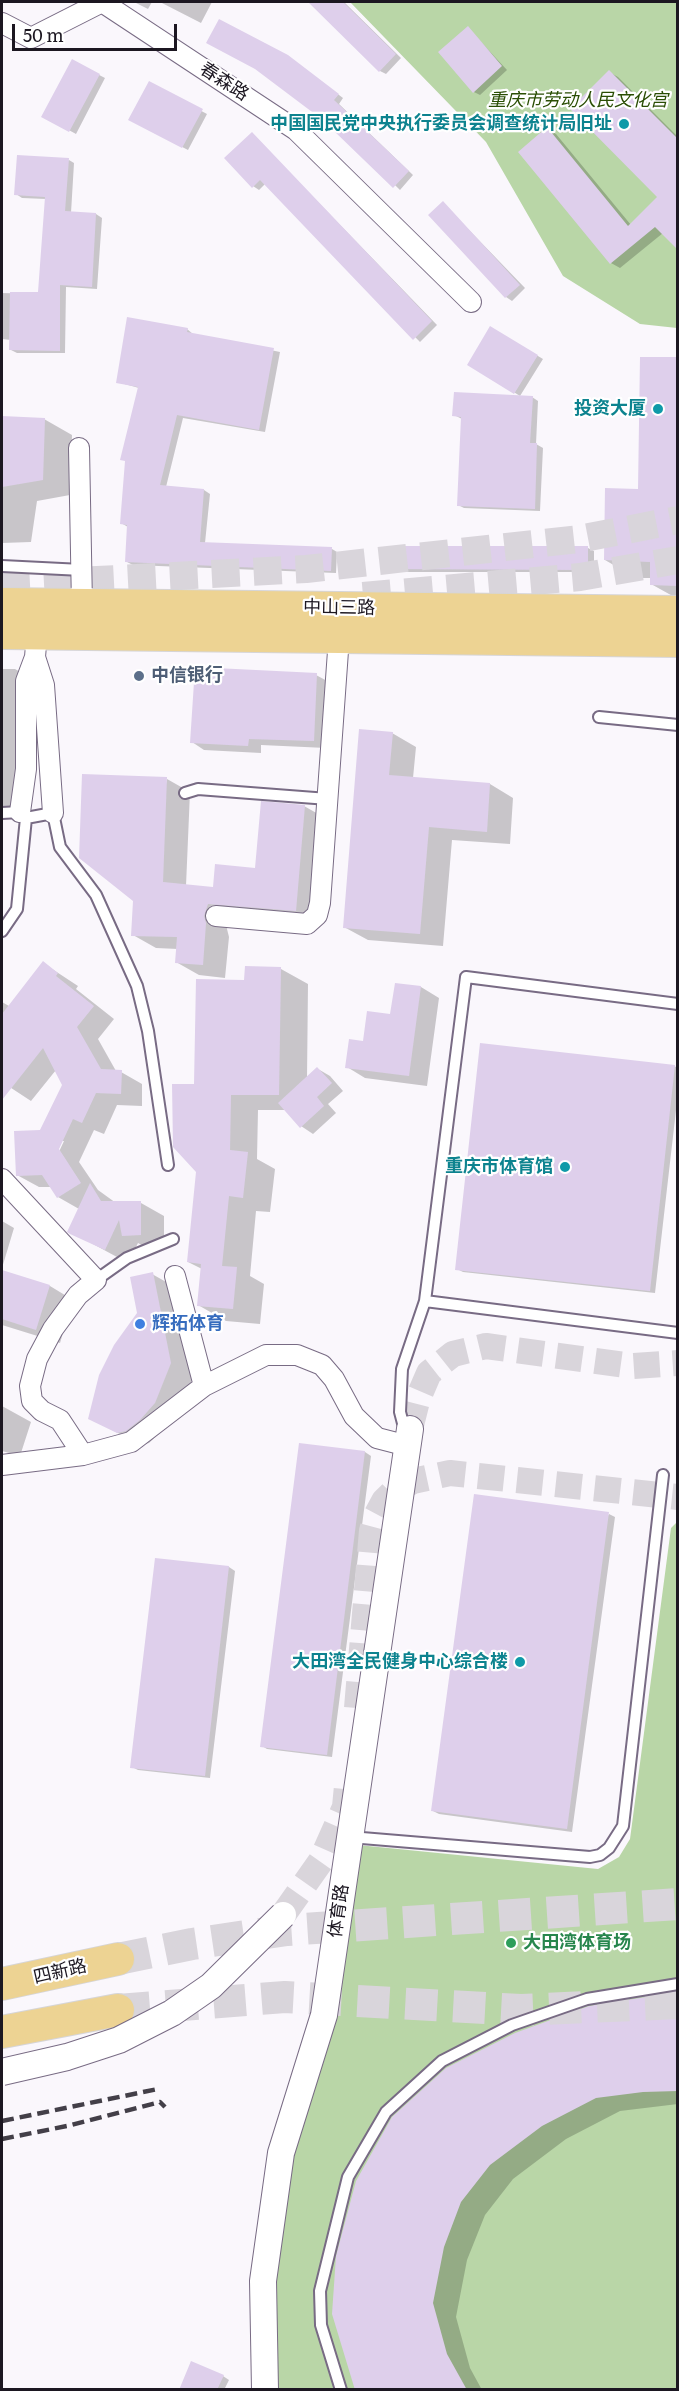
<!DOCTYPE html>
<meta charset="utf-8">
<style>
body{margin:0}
#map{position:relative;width:679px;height:2391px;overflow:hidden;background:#faf7fc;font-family:Literata,serif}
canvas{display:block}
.frame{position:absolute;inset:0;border:3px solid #1c1721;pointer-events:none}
.scale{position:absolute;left:12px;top:24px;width:165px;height:27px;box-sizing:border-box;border:3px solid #1c1721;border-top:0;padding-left:8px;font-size:18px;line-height:21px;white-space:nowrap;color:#1c1721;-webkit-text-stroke:4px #fff;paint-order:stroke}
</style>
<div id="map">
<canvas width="679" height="2391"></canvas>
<div class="frame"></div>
<div class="scale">50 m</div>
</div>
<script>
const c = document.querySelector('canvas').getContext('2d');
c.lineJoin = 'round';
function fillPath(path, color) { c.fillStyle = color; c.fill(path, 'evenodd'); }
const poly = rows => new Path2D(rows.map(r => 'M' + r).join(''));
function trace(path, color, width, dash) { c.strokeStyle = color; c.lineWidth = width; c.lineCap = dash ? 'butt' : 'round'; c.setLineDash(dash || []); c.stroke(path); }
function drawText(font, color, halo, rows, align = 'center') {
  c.font = font + ' Literata,"Noto Sans SC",serif'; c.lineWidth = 4.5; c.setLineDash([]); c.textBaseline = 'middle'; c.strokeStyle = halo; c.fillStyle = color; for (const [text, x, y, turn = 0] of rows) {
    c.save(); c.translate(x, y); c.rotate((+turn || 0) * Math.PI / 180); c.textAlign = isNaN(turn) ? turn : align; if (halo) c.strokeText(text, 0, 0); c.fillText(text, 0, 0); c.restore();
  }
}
const green = poly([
 [350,2,677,2,677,328,640,324,563,276,486,142],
 [677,1522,677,2389,275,2390,273,2283,290,2154,358,1845,598,1869,619,1857,630,1839,671,1528]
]);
const shadow = poly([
 [134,2,152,2,148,9],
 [160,2,212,2,201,23],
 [310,2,344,2,401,58,386,74,380,71],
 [468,28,507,70,480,95,474,92],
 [72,61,105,78,76,134,43,116],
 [294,61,343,98,339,104,413,175,400,190,338,129,257,69],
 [609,72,618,77,678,137,678,248,663,233,620,268,611,263,547,129,556,134,631,225,659,197],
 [149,83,207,114,188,150,130,120],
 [252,134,437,325,420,342,265,184,259,190,253,186],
 [69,160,74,163,71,213,96,214,102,218,97,289,66,287,65,353,17,353,11,350,11,340,2,339,2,293,39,294,46,199,22,198,16,194],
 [443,203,525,288,512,301,506,297],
 [491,328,543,359,520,396,469,364],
 [187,329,193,334,280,352,265,432,183,418,166,487,204,490,210,494,205,543,332,549,337,552,336,573,133,565,127,562,128,527,121,523,139,388,117,382],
 [678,359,678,599,651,584,651,578,636,578,605,560,640,490],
 [532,397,538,401,536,444,543,448,540,511,464,508,458,505,462,419,454,415],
 [2,417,44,419,72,435,70,495,37,501,31,542,2,543],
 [588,548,594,551,594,572,396,572,391,568],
 [2,669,15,669,36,681,34,781,30,810,2,810],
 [316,675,329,682,326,748,261,745,261,753,204,750,192,742],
 [392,733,416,747,413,778,490,784,513,798,510,844,452,840,443,946,368,940,344,927],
 [167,779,190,792,186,886,214,888,257,869,304,806,327,819,319,923,231,916,227,929,229,937,225,978,199,975,176,962,178,949,156,948,133,935],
 [43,963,78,986,76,989,114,1019,98,1039,116,1071,121,1072,142,1084,142,1106,117,1105,104,1134,94,1130,79,1162,98,1190,116,1203,141,1203,164,1216,164,1248,147,1248,138,1243,128,1263,69,1231,79,1209,58,1197,51,1187,39,1187,17,1175,64,1085,56,1070,31,1101,2,1082,2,1002,9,1006],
 [61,1141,64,1141,57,1156],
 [281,969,308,984,307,1079,318,1069,330,1076,343,1091,328,1104,336,1113,313,1134,301,1126,287,1110,258,1110,257,1159,275,1169,270,1212,256,1211,250,1276,264,1284,260,1324,226,1321,198,1305,202,1269,188,1262,197,1171,196,1086,246,981],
 [396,984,421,987,439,998,427,1086,365,1078,347,1067,392,1016],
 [674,1066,678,1068,678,1093,655,1293,463,1272,457,1269],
 [2,1221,14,1228,2,1268],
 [2,1272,50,1286,73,1300,60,1343,2,1325],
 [152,1274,175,1287,193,1377,178,1416,149,1443,141,1445,89,1418,139,1314],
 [2,1406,31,1422,20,1456,2,1451],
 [300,1444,365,1452,371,1456,332,1757,267,1749,262,1746],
 [609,1514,615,1517,572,1832,439,1814,433,1811],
 [156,1559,229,1567,235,1571,210,1778,138,1770,132,1767],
 [678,1995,678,2104,620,2111,566,2139,513,2179,485,2215,467,2260,456,2317,470,2368,482,2390,357,2390,338,2256],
 [223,2376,229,2380,224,2390,180,2390]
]);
const building = poly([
 [308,2,343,2,396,54,379,72],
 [219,19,288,55,339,94,334,100,409,171,393,188,334,131,336,130,255,69,206,43],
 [468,26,502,66,473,93,438,52],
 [72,59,100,74,69,132,41,117],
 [609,70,678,139,678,250,655,227,610,264,518,152,547,127,628,226,657,197,570,109],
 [149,81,203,109,182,148,128,120],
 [252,132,432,321,413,340,260,180,252,188,224,158],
 [17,155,69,158,65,211,96,213,92,287,60,285,60,351,9,350,10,292,38,292,45,197,14,195],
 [443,201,520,285,505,298,428,215],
 [127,317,188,328,187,332,274,348,259,430,177,415,160,485,204,489,200,542,332,547,331,571,125,562,127,525,120,524,125,461,120,460,138,387,116,383],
 [490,326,538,355,514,394,467,365],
 [640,357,678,357,678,586,650,585,650,562,604,560,605,488,638,489],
 [454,392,533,396,530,443,537,443,535,509,457,506,461,417,452,416],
 [2,416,45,418,43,480,2,487],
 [389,546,588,546,588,570,389,569],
 [195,667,317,673,314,741,249,739,248,746,190,743],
 [359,729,393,732,389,775,490,783,487,832,429,827,420,934,343,928],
 [82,774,167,777,163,882,213,887,215,864,255,868,261,801,305,805,296,911,208,904,204,916,206,923,203,965,175,963,177,937,131,936,133,901,79,858],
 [43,961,58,973,56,976,94,1006,77,1027,101,1069,122,1070,121,1094,96,1093,82,1123,73,1119,59,1149,81,1183,57,1198,42,1175,16,1176,14,1131,40,1130,62,1085,43,1048,2,1100,2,1014],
 [245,966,281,967,279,1095,231,1095,230,1150,248,1152,243,1198,229,1196,222,1266,237,1267,233,1309,197,1306,201,1264,187,1262,196,1172,173,1147,172,1084,194,1084,196,979,244,980],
 [395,983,421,986,409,1076,345,1068,349,1039,363,1041,367,1011,390,1014],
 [480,1043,675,1065,650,1291,455,1270],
 [317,1067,332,1083,317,1097,324,1106,300,1128,278,1103],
 [90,1183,101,1201,141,1201,141,1235,122,1236,119,1220,105,1250,70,1234,67,1232],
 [2,1270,50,1285,36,1330,2,1319],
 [153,1272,171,1363,155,1403,140,1420,126,1431,117,1433,88,1419,99,1375,114,1345,137,1313,130,1277],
 [299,1443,365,1451,327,1755,260,1747],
 [474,1494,609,1512,567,1829,431,1811],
 [155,1558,229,1566,205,1776,130,1768],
 [678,1992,678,2091,643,2092,596,2098,542,2126,490,2165,461,2202,444,2247,433,2303,447,2354,467,2390,355,2390,332,2314,336,2256,356,2181,392,2117,446,2068,515,2033,589,2006],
 [191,2361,224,2375,217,2390,179,2390]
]);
const tertiaryTunnel = poly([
 [410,1429,417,1401,429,1373,453,1354,486,1346,633,1366,678,1363],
 [357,1708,372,1531,376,1516,384,1501,395,1490,413,1481,450,1473,678,1497],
 [283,1915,321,1861,345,1807,347,1786]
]);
const secondaryTunnel = poly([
 [2,585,306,569,579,539,678,520],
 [363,596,580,577,678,560]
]);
const primaryTunnel = poly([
 [118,1959,192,1944,287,1930,678,1904],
 [118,2010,285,1997,521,2010,678,2003]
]);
const service = poly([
 [2,566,82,570],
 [599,717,678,725],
 [185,793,198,789,328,799],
 [2,813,20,812,26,818,17,909,2,931],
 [26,818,53,813,60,847,96,895,137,986,148,1031,168,1165],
 [678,1004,466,977,425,1301,678,1333],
 [96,1280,127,1258,173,1239],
 [405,1431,400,1412,402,1369,425,1301],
 [350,1837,590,1857,600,1855,609,1848,623,1826,663,1475],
 [341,2390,321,2325,320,2291,348,2177,386,2112,442,2061,512,2025,587,1999,678,1984]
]);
const minor = poly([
 [2,23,31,38,102,2,296,130,471,302],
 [79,448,82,605],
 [35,657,44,685,53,813],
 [20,812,26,769,26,681,35,657,37,633],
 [216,916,307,924,317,915,320,903,339,637],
 [2,1179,96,1280,78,1295,53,1329,37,1359,30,1386,32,1401,42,1411,60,1420,83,1455],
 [175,1276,204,1386],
 [2,1465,83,1455,131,1442,204,1386,266,1355,297,1355,322,1365,334,1379,354,1416,377,1438,408,1446]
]);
const tertiary = poly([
 [265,2390,263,2281,281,2153,324,2015,410,1429]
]);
const primary = poly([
 [2,604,678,612],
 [2,633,678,641],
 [2,1984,118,1959],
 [2,2032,118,2010]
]);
const rail = poly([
 [2,2121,158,2089],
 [2,2139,67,2126,160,2102,165,2107]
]);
const tertiaryBridge = poly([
 [2,2072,67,2057,119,2040,172,2013,211,1986,283,1915]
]);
const markers = [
 [624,124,6,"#0f9aa8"],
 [658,409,6,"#0f9aa8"],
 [139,676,6,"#5c6f8a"],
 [565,1167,6,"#0f9aa8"],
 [140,1324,6,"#3f7fe0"],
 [520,1662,6,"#0f9aa8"],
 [511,1943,6,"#2e9e5b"]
];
const streetNames = [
 ["春森路",224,82,33],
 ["中山三路",339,608,1],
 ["体育路",339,1911,-82],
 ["四新路",60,1972,-13]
];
const parkNames = [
 ["重庆市劳动人民文化宫",578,101]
];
const cultureNames = [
 ["中国国民党中央执行委员会调查统计局旧址",612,124],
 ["投资大厦",646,409],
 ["重庆市体育馆",553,1167],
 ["大田湾全民健身中心综合楼",508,1662]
];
const serviceNames = [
 ["中信银行",151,676]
];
const shopNames = [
 ["辉拓体育",152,1324]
];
const leisureNames = [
 ["大田湾体育场",523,1943]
];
fillPath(green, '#b9d6a7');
fillPath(shadow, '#0003');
fillPath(building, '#decfeb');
trace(tertiaryTunnel, '#d9d5db', 26, [26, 13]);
trace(secondaryTunnel, '#d9d5db', 28, [28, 14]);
trace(primaryTunnel, '#d9d5db', 32, [32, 16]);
trace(service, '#786b84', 14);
trace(minor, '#786b84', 22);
trace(tertiary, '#786b84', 28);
trace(primary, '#d6d5d7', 34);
trace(service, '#fff', 10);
trace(minor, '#fff', 20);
trace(tertiary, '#fff', 26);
trace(primary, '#edd393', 32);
trace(rail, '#433f48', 4.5, [12, 6]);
trace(tertiaryBridge, '#786b84', 28, []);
trace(tertiaryBridge, '#fff', 26);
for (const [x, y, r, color] of markers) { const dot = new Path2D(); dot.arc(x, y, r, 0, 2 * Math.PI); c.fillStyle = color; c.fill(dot); trace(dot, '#fff', 2); }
drawText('18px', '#1c1721', '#fff', streetNames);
drawText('italic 18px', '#2a4e04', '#fff', parkNames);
drawText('bold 18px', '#0d838f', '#fff', cultureNames, 'right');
drawText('bold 18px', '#4e5e75', '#fff', serviceNames, 'left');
drawText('bold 18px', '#366cbe', '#fff', shopNames, 'left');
drawText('bold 18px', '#27864d', '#fff', leisureNames, 'left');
</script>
